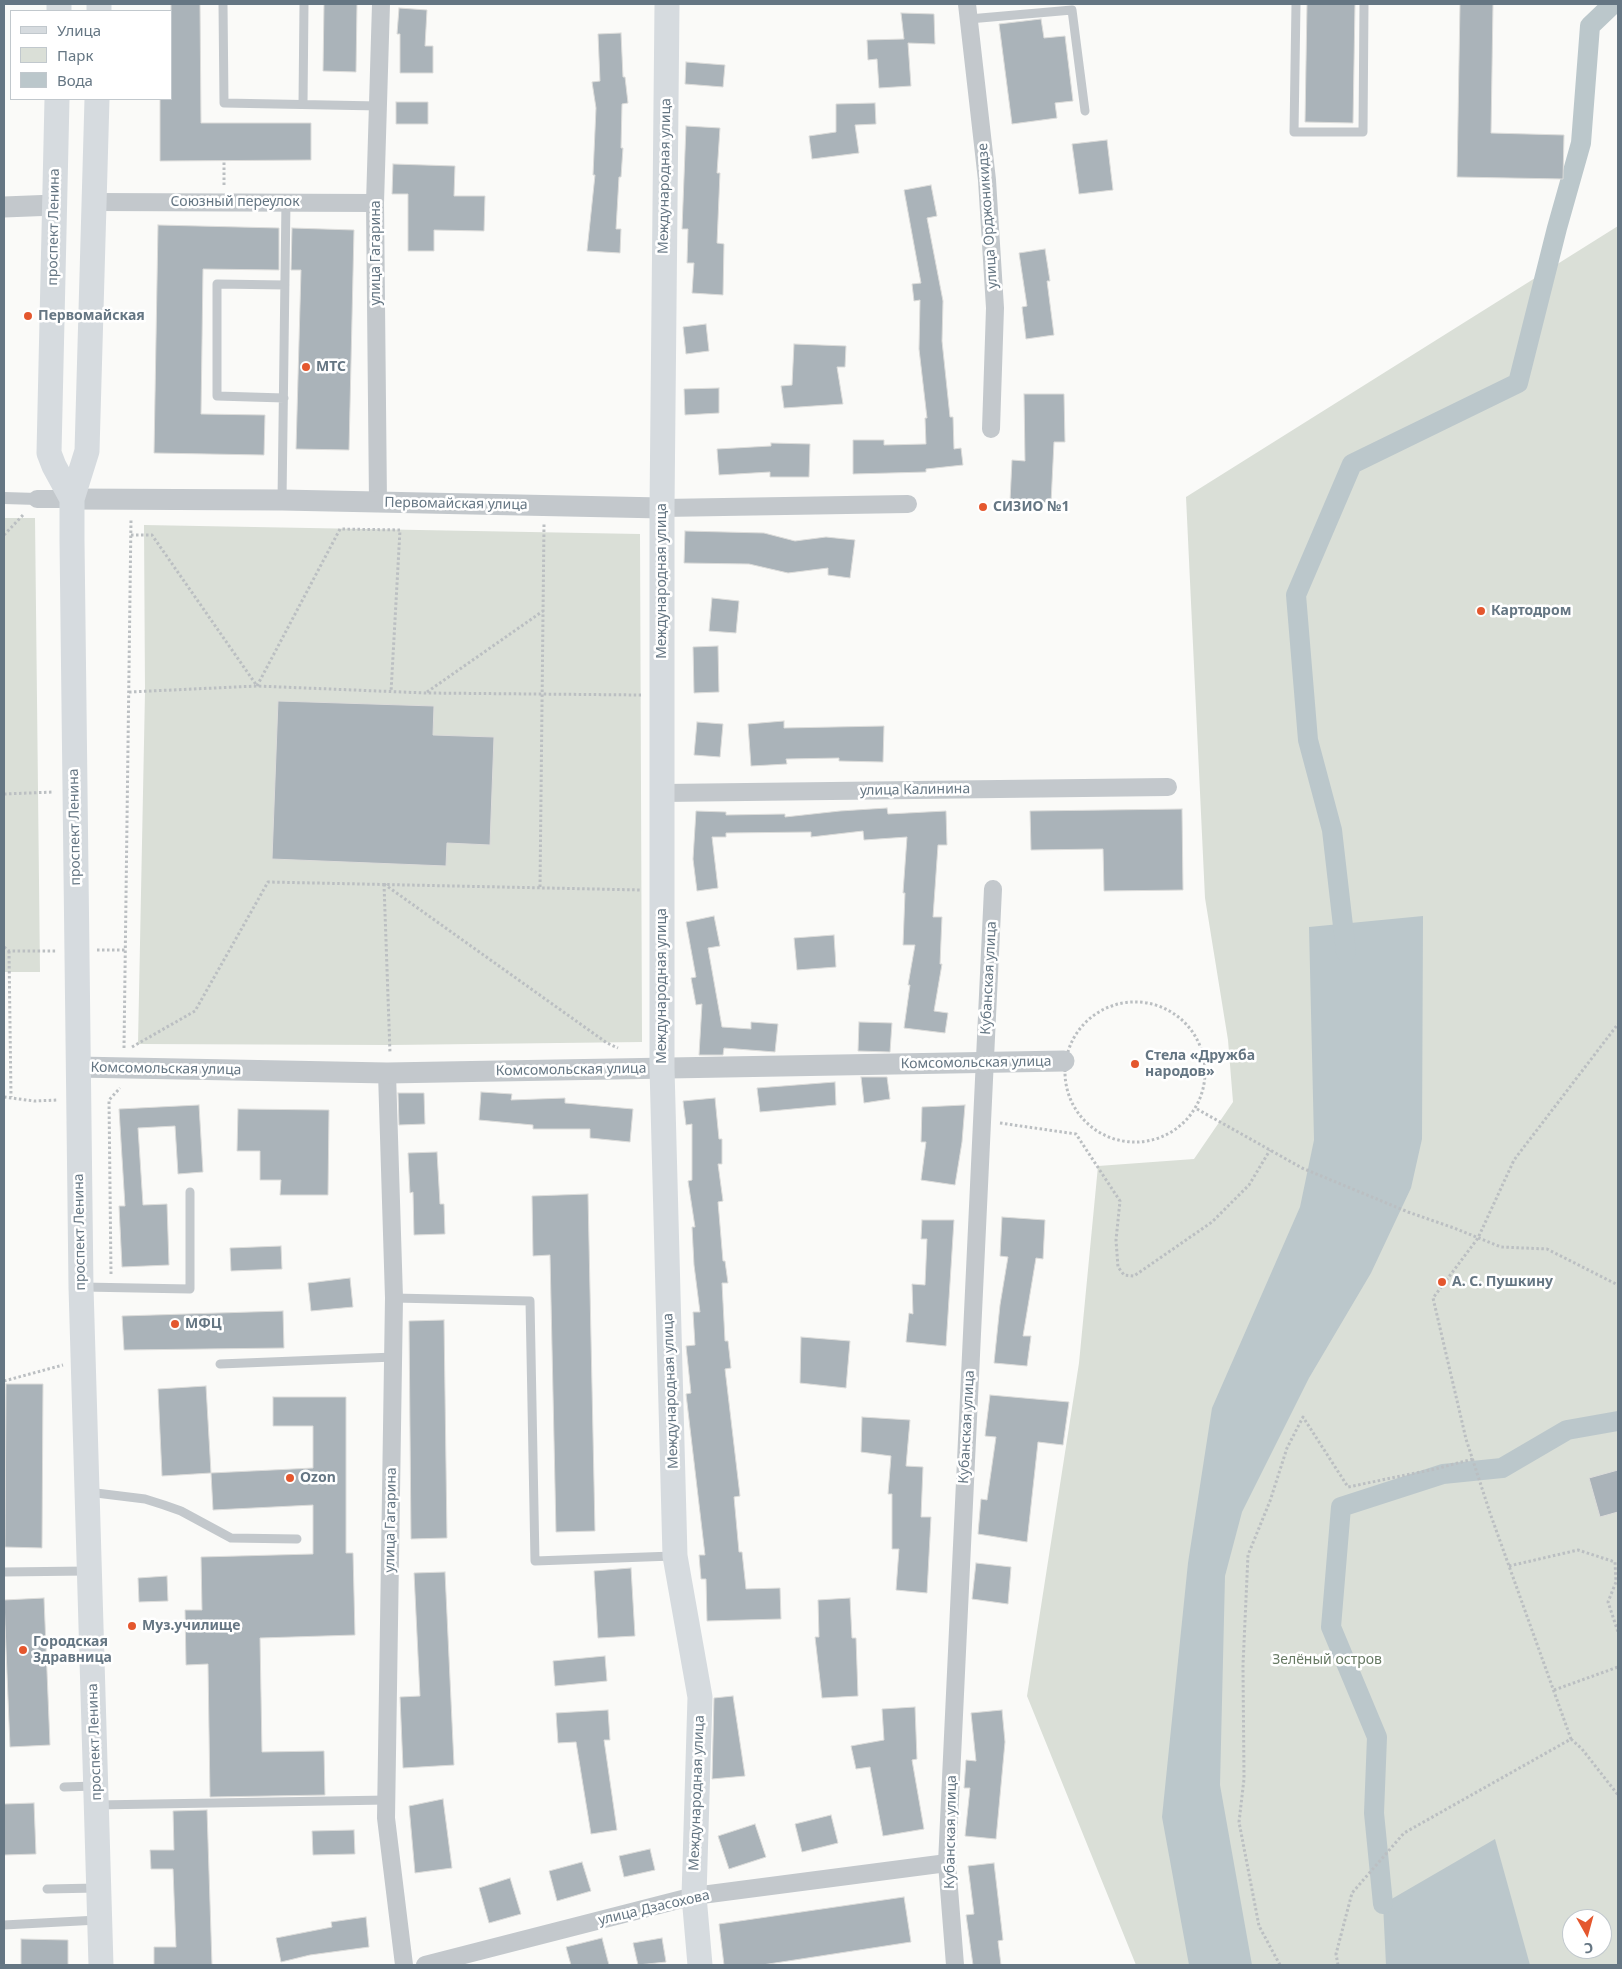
<!DOCTYPE html>
<meta charset="utf-8">
<style>
body{margin:0}
#map{position:relative;width:1622px;height:1969px;overflow:hidden;background:#fafaf8;font-family:"Noto Sans",sans-serif}
canvas{display:block}
.frame{position:absolute;inset:0;border:5px solid #657683;pointer-events:none}
.legend{position:absolute;left:10px;top:10px;width:162px;height:90px;box-sizing:border-box;background:#fff;border:1px solid #c1c8cd;margin:0;padding:6px 9px;list-style:none;font-size:15px;color:#657683}
.legend li{display:flex;align-items:center;gap:10px;height:25px}
.legend b{width:25px;border:1px solid #c1c8cd}
.north{position:absolute;left:1562px;top:1909px;width:50px;height:50px;box-sizing:border-box;background:#fff;border:1px solid #c1c8cd;border-radius:50%;rotate:173deg;font-size:14px;font-weight:700;line-height:20px;text-align:center;color:#657683}
.north::after{content:'';display:block;margin:auto;width:18px;height:22px;background:#e4572e;clip-path:polygon(50% 0,100% 100%,50% 72%,0 100%)}
</style>
<div id="map">
<canvas width="1622" height="1969"></canvas>
<div class="frame"></div>
<ul class="legend">
<li><b style="height:6px;background:#d6dbdf"></b>Улица</li>
<li><b style="height:14px;background:#dadfd7"></b>Парк</li>
<li><b style="height:14px;background:#bbc7cb"></b>Вода</li>
</ul>
<div class="north">С</div>
</div>
<script>
const c = document.querySelector('canvas').getContext('2d');
c.lineJoin = 'round';
function fillPath(path, color) { c.fillStyle = color; c.fill(path, 'evenodd'); }
const poly = rows => new Path2D(rows.map(r => 'M' + r).join(''));
function trace(path, color, width, dash) { c.strokeStyle = color; c.lineWidth = width; c.lineCap = dash ? 'butt' : 'round'; c.setLineDash(dash || []); c.stroke(path); }
function drawText(font, color, halo, rows, align = 'center') {
  c.font = font + ' "Noto Sans",sans-serif'; c.lineWidth = 5; c.setLineDash([]); c.textBaseline = 'middle'; c.strokeStyle = halo; c.fillStyle = color; for (const [text, x, y, turn = 0] of rows) {
    c.save(); c.translate(x, y); c.rotate((+turn || 0) * Math.PI / 180); c.textAlign = isNaN(turn) ? turn : align; if (halo) c.strokeText(text, 0, 0); c.fillText(text, 0, 0); c.restore();
  }
}
const green = poly([
 [1618,226,1618,1965,1136,1965,1027,1696,1079,1363,1098,1166,1194,1159,1233,1102,1228,1040,1205,898,1186,497],
 [1572,1919,1602,1919,1602,1949,1572,1949],
 [4,518,35,518,40,972,4,972],
 [144,525,640,534,642,1042,391,1045,138,1044,145,692]
]);
const water = poly([
 [1423,916,1422,1139,1411,1188,1371,1273,1309,1378,1242,1512,1225,1576,1220,1785,1252,1965,1189,1965,1162,1817,1188,1563,1212,1408,1300,1207,1314,1140,1309,927],
 [1495,1839,1530,1965,1386,1965,1383,1904]
]);
const canal = poly([
 [1346,952,1332,830,1308,740,1296,595,1352,464,1518,383,1557,228,1581,143,1590,26,1613,4],
 [1383,1904,1374,1813,1377,1737,1331,1627,1341,1507,1443,1474,1502,1468,1567,1430,1618,1421]
]);
const building = poly([
 [171,4,200,4,201,123,311,123,311,160,160,161,160,99,171,99,171,4],
 [324,4,357,4,356,72,323,71,324,4],
 [1307,4,1355,4,1353,123,1305,122,1307,4],
 [1460,4,1493,4,1491,133,1564,135,1563,179,1457,177,1460,4],
 [399,8,427,10,425,46,433,46,433,73,400,73,400,34,397,34,399,8],
 [901,13,934,14,935,44,908,43,911,86,879,88,877,59,868,60,867,40,904,39,901,13],
 [1041,19,1044,38,1065,36,1073,101,1055,103,1057,118,1012,124,999,24,1041,19],
 [621,33,623,77,625,77,628,103,622,104,621,148,623,148,621,177,619,177,616,229,621,229,620,253,587,251,595,175,593,175,596,108,592,82,600,81,598,34,621,33],
 [686,62,725,65,723,87,685,84,686,62],
 [396,102,428,102,428,124,396,124,396,102],
 [875,103,876,124,855,125,859,153,812,159,809,136,836,132,836,104,875,103],
 [686,126,720,128,717,173,720,173,717,243,724,244,723,295,692,293,694,263,687,263,688,229,682,229,686,126],
 [1107,140,1113,190,1079,194,1072,144,1107,140],
 [393,164,455,166,454,196,485,196,484,231,434,230,434,251,408,251,408,194,392,194,393,164],
 [931,185,937,216,927,218,943,301,942,341,950,417,953,417,954,449,961,448,963,465,926,469,926,472,853,474,853,440,884,440,884,445,926,444,925,418,927,418,919,349,920,300,914,301,912,284,921,283,904,190,931,185],
 [158,225,279,228,279,270,203,269,201,414,265,415,264,455,154,453,158,225],
 [292,228,354,230,349,450,296,449,301,270,291,270,292,228],
 [1045,249,1050,281,1047,281,1054,335,1026,339,1022,307,1027,306,1019,253,1045,249],
 [706,324,709,351,686,354,683,327,706,324],
 [794,344,846,346,845,367,837,367,843,404,784,408,781,386,792,385,794,344],
 [719,388,719,413,685,415,684,389,719,388],
 [1024,394,1064,394,1065,442,1054,442,1051,503,1010,501,1012,460,1025,461,1024,394],
 [771,443,810,444,809,477,770,477,770,472,719,475,717,449,771,446,771,443],
 [685,531,764,533,795,541,826,537,855,540,850,578,828,575,828,568,788,573,749,564,684,563,685,531],
 [712,598,739,601,736,633,709,631,712,598],
 [718,646,719,692,694,693,693,647,718,646],
 [278,701,434,706,433,735,494,737,490,845,447,843,446,866,272,859,278,701],
 [784,721,784,728,884,726,883,762,839,761,839,758,786,759,787,764,751,766,748,724,784,721],
 [697,722,723,724,720,757,694,755,697,722],
 [887,808,888,814,946,811,947,845,938,845,933,917,942,917,940,964,942,964,934,1011,948,1013,945,1033,904,1028,910,985,908,985,915,945,903,945,905,893,903,893,907,837,864,840,863,831,811,837,811,832,726,833,726,837,712,837,718,888,697,891,693,859,696,811,726,812,726,815,785,814,785,817,840,811,887,808],
 [1182,809,1183,890,1104,891,1103,849,1031,850,1030,811,1182,809],
 [714,916,720,946,708,948,722,1027,751,1029,751,1022,778,1024,775,1052,724,1048,723,1055,699,1055,702,1004,696,1005,691,978,696,977,686,922,714,916],
 [834,935,836,967,797,970,794,938,834,935],
 [859,1022,892,1023,890,1052,858,1051,859,1022],
 [861,1077,887,1077,890,1099,864,1103,861,1077],
 [835,1082,836,1105,760,1112,757,1088,835,1082],
 [481,1092,512,1094,511,1100,565,1098,565,1103,633,1109,630,1142,590,1138,590,1129,533,1129,533,1125,479,1120,481,1092],
 [398,1093,424,1093,425,1124,399,1125,398,1093],
 [715,1098,719,1139,722,1139,722,1164,718,1164,723,1201,718,1202,723,1261,725,1261,728,1283,722,1283,725,1341,728,1341,731,1368,725,1369,740,1496,734,1497,739,1552,742,1552,746,1589,780,1588,781,1619,707,1621,706,1579,701,1579,699,1555,705,1555,686,1394,691,1393,686,1346,695,1345,693,1312,700,1312,694,1265,692,1227,695,1227,688,1181,692,1180,692,1124,686,1125,683,1101,715,1098],
 [199,1105,203,1172,178,1174,175,1126,138,1128,143,1205,167,1204,169,1265,122,1267,119,1206,125,1206,119,1109,199,1105],
 [965,1105,962,1142,955,1185,921,1180,926,1142,921,1142,922,1107,965,1105],
 [238,1109,329,1110,328,1195,280,1195,281,1180,260,1180,260,1151,237,1151,238,1109],
 [437,1152,440,1204,444,1204,445,1234,414,1235,413,1192,410,1193,408,1153,437,1152],
 [588,1194,595,1531,556,1532,550,1255,533,1256,532,1196,588,1194],
 [1002,1217,1045,1220,1043,1259,1036,1258,1023,1336,1031,1336,1027,1366,994,1363,1000,1305,1008,1257,1000,1256,1002,1217],
 [922,1220,954,1220,946,1346,906,1342,909,1313,913,1314,912,1284,925,1285,927,1239,921,1239,922,1220],
 [281,1246,282,1269,231,1271,230,1248,281,1246],
 [350,1278,353,1307,311,1311,308,1283,350,1278],
 [283,1311,284,1348,124,1350,122,1316,283,1311],
 [444,1320,447,1538,411,1539,409,1321,444,1320],
 [801,1337,850,1341,846,1388,800,1383,801,1337],
 [6,1384,43,1384,42,1548,5,1547,6,1384],
 [206,1386,211,1473,162,1476,158,1389,206,1386],
 [990,1395,1069,1402,1063,1445,1038,1442,1027,1542,978,1534,981,1499,987,1500,996,1437,985,1436,990,1395],
 [273,1397,346,1397,346,1553,353,1553,355,1635,260,1638,262,1752,324,1751,325,1795,210,1797,208,1664,186,1665,185,1610,202,1610,201,1557,313,1554,313,1505,213,1510,211,1473,313,1468,313,1426,273,1426,273,1397],
 [862,1417,910,1420,906,1466,923,1467,921,1517,931,1517,927,1593,896,1590,899,1549,892,1549,892,1494,888,1494,891,1456,861,1452,862,1417],
 [1618,1470,1618,1512,1600,1517,1589,1478,1618,1470],
 [976,1563,1011,1567,1008,1604,972,1599,976,1563],
 [631,1568,635,1636,598,1638,594,1571,631,1568],
 [445,1572,454,1765,403,1768,400,1697,420,1696,414,1573,445,1572],
 [167,1576,168,1601,139,1602,138,1578,167,1576],
 [44,1598,50,1745,10,1747,4,1600,44,1598],
 [850,1598,852,1638,856,1638,858,1696,822,1698,815,1637,819,1637,818,1600,850,1598],
 [605,1656,607,1681,555,1686,553,1661,605,1656],
 [733,1696,745,1776,712,1779,714,1698,733,1696],
 [915,1707,917,1759,912,1760,924,1829,883,1836,870,1767,856,1769,851,1746,884,1740,882,1709,915,1707],
 [608,1710,610,1740,604,1740,617,1830,591,1834,576,1742,558,1743,556,1713,608,1710],
 [1002,1710,1005,1742,996,1839,965,1836,970,1788,964,1788,966,1760,976,1761,971,1713,1002,1710],
 [443,1799,452,1868,415,1873,409,1806,443,1799],
 [34,1803,36,1854,4,1855,4,1804,34,1803],
 [207,1810,212,1965,154,1965,154,1947,176,1947,173,1869,151,1869,150,1850,174,1850,173,1811,207,1810],
 [831,1815,838,1843,802,1852,795,1824,831,1815],
 [755,1824,766,1857,729,1869,718,1836,755,1824],
 [354,1830,355,1854,313,1855,312,1831,354,1830],
 [650,1849,655,1870,624,1877,619,1856,650,1849],
 [582,1862,591,1891,557,1901,549,1871,582,1862],
 [994,1863,1003,1940,998,1941,1001,1965,973,1965,966,1915,974,1914,968,1866,994,1863],
 [510,1878,521,1914,489,1923,479,1888,510,1878],
 [904,1897,911,1942,762,1965,724,1965,719,1924,904,1897],
 [366,1917,369,1947,310,1955,281,1962,276,1938,332,1927,331,1922,366,1917],
 [602,1938,609,1965,571,1965,566,1947,602,1938],
 [662,1938,666,1962,638,1965,633,1943,662,1938],
 [21,1939,68,1940,68,1965,21,1965,21,1939]
]);
const path = poly([
 [224,185,224,161],
 [4,535,24,514],
 [131,535,152,535,257,686,340,529,400,530,391,692],
 [129,692,257,686,426,693,641,695],
 [427,692,543,611],
 [4,794,54,792],
 [384,884,607,1043,618,1048],
 [384,884,390,1053],
 [540,887,544,524],
 [4,947,9,951,56,951],
 [97,950,126,950],
 [9,951,11,1097],
 '1065 1072a70 70 0 1 1 140 0a70 70 0 1 1-140 0Z',
 [132,1047,195,1011,268,882,641,890],
 [124,1048,131,519],
 [4,1097,34,1101,58,1100],
 [1197,1109,1302,1168,1408,1212,1454,1228,1501,1247,1547,1249,1618,1285],
 [1000,1123,1076,1134,1120,1201,1116,1240,1118,1267,1124,1275,1134,1276,1212,1222,1249,1185,1270,1150],
 [111,1274,109,1100,120,1088],
 [4,1381,63,1365],
 [1509,1566,1578,1550,1615,1562,1616,1582,1608,1602,1618,1632],
 [1554,1690,1618,1667],
 [1571,1739,1582,1749,1618,1795],
 [1280,1965,1259,1926,1239,1822,1244,1779,1243,1665,1248,1555,1270,1501,1287,1448,1303,1417,1348,1487,1435,1469,1473,1459],
 [1338,1965,1336,1954,1352,1893,1404,1833,1571,1739,1490,1513,1466,1439,1433,1298,1478,1238,1514,1160,1618,1024]
]);
const service = poly([
 [223,4,224,103,379,106],
 [1296,4,1294,132,1363,132,1364,4],
 [969,19,1072,10,1085,111],
 [303,104,304,4],
 [284,398,217,396,217,284,285,285],
 [282,500,286,201],
 [83,1287,190,1289,190,1192],
 [394,1298,530,1301,535,1561,673,1556],
 [220,1364,394,1357],
 [88,1492,145,1499,164,1505,181,1511,231,1538,297,1539],
 [4,1572,87,1571],
 [64,1787,94,1786],
 [97,1805,387,1800],
 [47,1889,97,1888],
 [4,1925,98,1920]
]);
const pedestrian = poly([
 [4,498,37,499]
]);
const minor = poly([
 [967,4,987,180,995,308,991,429],
 [95,202,375,203],
 [37,499,72,499],
 [378,503,375,203,381,4],
 [662,508,908,504],
 [662,793,1168,787],
 [387,1073,394,1298,386,1818,404,1965],
 [425,1965,694,1896,947,1863],
 [955,1965,947,1863,993,889]
]);
const tertiary = poly([
 [4,207,55,205],
 [72,499,282,500,662,508],
 [77,1067,387,1073,1064,1061]
]);
const secondary = poly([
 [667,4,662,508,662,1068,675,1556,700,1697,694,1896,700,1965],
 [59,11,59,4],
 [99,11,99,4],
 [57,99,49,453,54,466,72,499],
 [97,99,87,451,72,499,72,540,81,1287,101,1965]
]);
const markers = [
 [28,316,5,"#e4572e"],
 [306,367,5,"#e4572e"],
 [983,507,5,"#e4572e"],
 [1481,611,5,"#e4572e"],
 [1135,1064,5,"#e4572e"],
 [1442,1282,5,"#e4572e"],
 [175,1324,5,"#e4572e"],
 [290,1478,5,"#e4572e"],
 [132,1626,5,"#e4572e"],
 [23,1650,5,"#e4572e"]
];
const streetNames = [
 ["Международная улица",665,176,-89],
 ["Союзный переулок",235,202],
 ["улица Орджоникидзе",988,216,-94],
 ["проспект Ленина",54,227,-89],
 ["улица Гагарина",376,253,-90],
 ["Первомайская улица",456,504,1],
 ["Международная улица",662,581,-90],
 ["улица Калинина",915,790,-1],
 ["проспект Ленина",75,827,-91],
 ["Кубанская улица",989,978,-87],
 ["Международная улица",662,986,-90],
 ["Комсомольская улица",976,1063,-1],
 ["Комсомольская улица",166,1069,1],
 ["Комсомольская улица",571,1070,-1],
 ["проспект Ленина",80,1232,-91],
 ["Международная улица",671,1391,-92],
 ["Кубанская улица",967,1427,-87],
 ["улица Гагарина",391,1520,-89],
 ["проспект Ленина",95,1742,-92],
 ["Международная улица",697,1793,-88],
 ["Кубанская улица",951,1832,-89],
 ["улица Дзасохова",654,1908,-13]
];
const poiNames = [
 ["Первомайская",38,316],
 ["МТС",316,367],
 ["СИЗИО №1",993,507],
 ["Картодром",1491,611],
 ["Стела «Дружба",1145,1056],
 ["народов»",1145,1072],
 ["А. С. Пушкину",1452,1282],
 ["МФЦ",185,1324],
 ["Ozon",300,1478],
 ["Муз.училище",142,1626],
 ["Городская",33,1642],
 ["Здравница",33,1658]
];
const parkNames = [
 ["Зелёный остров",1327,1660]
];
fillPath(green, '#dadfd7');
fillPath(water, '#bbc7cb');
trace(canal, '#bbc7cb', 20);
fillPath(building, '#aab3b9');
trace(building, '#dcdcda', 1);
trace(path, '#bbbfc2', 3, [2.5, 2.5]);
trace(service, '#c3c8cc', 9);
trace(pedestrian, '#c3c8cc', 12);
trace(minor, '#c3c8cc', 18);
trace(tertiary, '#c3c8cc', 21);
trace(secondary, '#d6dbdf', 25);
for (const [x, y, r, color] of markers) { const dot = new Path2D(); dot.arc(x, y, r, 0, 2 * Math.PI); c.fillStyle = color; c.fill(dot); trace(dot, '#fff', 2); }
drawText('14px', '#657683', '#fff', streetNames);
drawText('bold 14px', '#657683', '#fff', poiNames, 'left');
drawText('14px', '#687a64', '#fff', parkNames);
</script>
